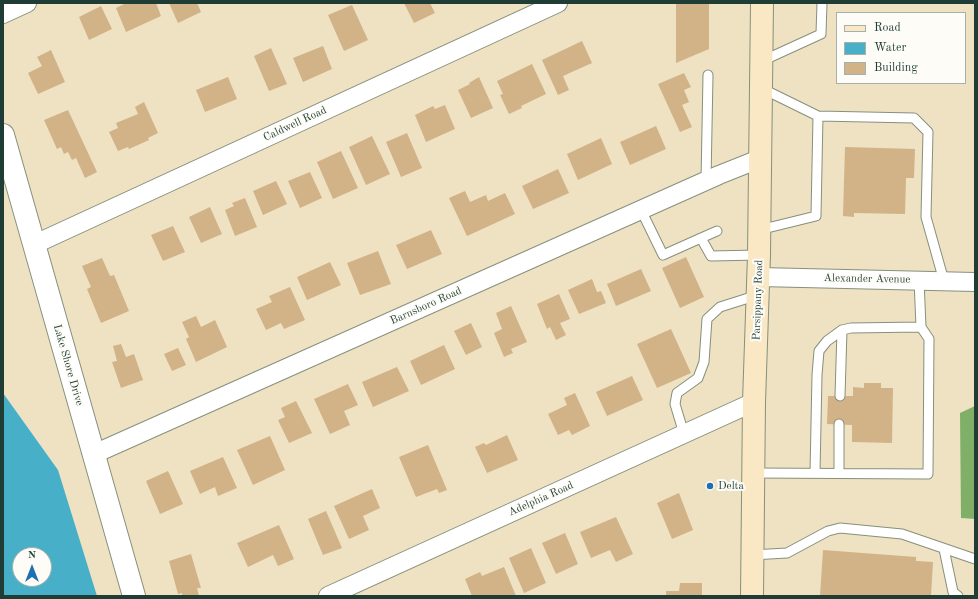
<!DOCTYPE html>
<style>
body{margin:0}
#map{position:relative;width:978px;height:599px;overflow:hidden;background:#eee2c3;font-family:"Old Standard TT",serif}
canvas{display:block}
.frame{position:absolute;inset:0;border:4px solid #1f3d34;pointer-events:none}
.legend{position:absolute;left:836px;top:12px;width:130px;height:72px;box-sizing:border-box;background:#fdfcf7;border:1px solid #a4b0a9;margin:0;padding:5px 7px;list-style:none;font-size:12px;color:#1f3d34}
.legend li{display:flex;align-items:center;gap:8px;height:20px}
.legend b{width:20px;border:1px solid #a4b0a9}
.north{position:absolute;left:12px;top:547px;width:40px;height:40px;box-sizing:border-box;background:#fdfcf7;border:1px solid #a4b0a9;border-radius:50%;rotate:0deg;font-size:11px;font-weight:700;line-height:16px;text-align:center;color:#1f3d34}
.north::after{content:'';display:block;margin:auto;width:14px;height:18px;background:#1f6fb2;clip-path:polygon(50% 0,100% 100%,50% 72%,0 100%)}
</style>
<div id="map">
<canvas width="978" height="599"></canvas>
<div class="frame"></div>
<ul class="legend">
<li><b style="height:5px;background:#fae7c3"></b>Road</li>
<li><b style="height:11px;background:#48afc8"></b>Water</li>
<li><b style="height:11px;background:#d2b287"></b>Building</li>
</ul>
<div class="north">N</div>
</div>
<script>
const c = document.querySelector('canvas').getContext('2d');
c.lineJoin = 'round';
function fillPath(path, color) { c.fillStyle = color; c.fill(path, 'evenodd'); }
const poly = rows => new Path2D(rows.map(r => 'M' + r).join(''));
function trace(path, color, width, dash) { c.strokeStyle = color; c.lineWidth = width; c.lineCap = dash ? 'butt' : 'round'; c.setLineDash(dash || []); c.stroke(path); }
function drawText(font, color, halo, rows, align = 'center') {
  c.font = font + ' "Old Standard TT",serif'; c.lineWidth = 4; c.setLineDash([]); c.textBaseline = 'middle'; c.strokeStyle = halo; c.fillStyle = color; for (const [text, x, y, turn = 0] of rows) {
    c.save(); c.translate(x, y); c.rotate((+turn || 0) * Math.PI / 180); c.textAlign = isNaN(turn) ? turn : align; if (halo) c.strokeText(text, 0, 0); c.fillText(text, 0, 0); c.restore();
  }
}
const forest = poly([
 [975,406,975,519,961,518,960,413]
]);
const water = poly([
 [3,393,58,470,97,596,3,596],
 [20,555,44,555,44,579,20,579]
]);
const building = poly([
 [126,3,156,3,161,16,126,32,116,8],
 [169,3,197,3,201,12,178,23],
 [404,3,430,3,435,13,414,23],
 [676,3,709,3,709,49,676,63],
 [352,5,368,40,344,51,328,15],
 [101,6,112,29,89,40,79,17],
 [582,41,592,63,563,76,569,90,558,95,542,60],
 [323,46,332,69,303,82,293,58],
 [271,48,287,84,269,91,254,56],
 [51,50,65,82,38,94,28,73,42,66,37,57],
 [532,64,546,94,521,106,522,108,509,114,500,95,503,94,497,81],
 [684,73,691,87,684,90,689,102,682,105,692,127,680,132,658,84],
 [228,77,237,99,205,112,196,90],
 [479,77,493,108,471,118,458,90,470,84,469,83],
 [144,102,158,133,148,138,149,140,129,149,128,147,118,151,109,132,118,128,116,123,138,114,135,107],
 [445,105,455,129,426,142,415,115,433,106,435,109],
 [68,110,97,172,85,178,76,158,72,160,68,152,64,154,61,147,57,149,44,120],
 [656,126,666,149,630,165,620,142],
 [407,133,422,168,401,177,386,142],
 [372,136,390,174,366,185,349,147],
 [601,138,612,164,578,180,567,154],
 [845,147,915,149,914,178,906,178,905,214,854,213,854,217,843,216],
 [341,151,358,188,333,199,317,162],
 [558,169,569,193,533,209,522,186],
 [310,172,322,198,300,208,288,181],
 [276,181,287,204,263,215,253,191],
 [465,191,470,202,486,195,488,201,505,193,515,214,467,236,449,198],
 [245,198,257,227,235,236,225,210,234,206,232,203],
 [210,207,222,234,201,243,189,217],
 [173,226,185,252,163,261,151,235],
 [431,230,442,254,407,269,396,245],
 [378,251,391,284,360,295,347,263],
 [686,257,704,297,680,308,662,268],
 [102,258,110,276,114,275,129,311,101,323,87,289,91,287,82,266],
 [330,262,341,285,307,300,297,277],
 [641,269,651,291,616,306,607,284],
 [592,279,597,292,601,291,606,303,579,314,568,290],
 [290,287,305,320,284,329,281,323,266,330,256,309,272,302,269,296],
 [559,294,570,319,560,323,566,335,556,340,550,327,547,329,537,304],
 [511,306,527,342,511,349,513,353,504,357,494,333,502,329,496,313],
 [196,316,201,327,215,320,227,347,196,362,186,339,189,337,182,322],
 [471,323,482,347,466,355,454,331],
 [671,329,691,373,657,388,637,344],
 [121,344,126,357,134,354,143,380,121,388,112,362,117,361,113,346],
 [444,345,455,369,421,385,410,361],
 [178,348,186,365,172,371,164,354],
 [397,367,409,391,373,407,362,382],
 [632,376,643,400,607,416,596,392],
 [864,383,881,383,881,388,893,388,892,443,852,442,852,425,827,424,828,396,853,396,853,387,864,388],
 [348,384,358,405,344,411,350,425,330,434,314,399],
 [575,393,590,426,572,435,569,430,558,435,548,414,567,405,564,398],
 [296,401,312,433,289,443,278,420,285,417,281,408],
 [507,435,518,460,487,473,475,447,484,443,486,445],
 [270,436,285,470,253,485,237,450],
 [428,445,447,490,439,493,437,489,416,497,399,457],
 [223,457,237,488,218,496,215,487,200,494,190,471],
 [168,471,183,504,160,514,146,481],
 [372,489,380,508,363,516,369,530,349,539,334,506],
 [679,493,693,530,672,539,657,503],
 [326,511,342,548,323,555,308,519],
 [616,517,633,554,616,562,610,550,591,558,580,532],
 [279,525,294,559,278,566,273,555,248,567,237,543],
 [565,533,578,564,556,574,542,543],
 [531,548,546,583,524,593,509,558],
 [823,550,916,557,916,561,933,562,931,596,820,596],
 [191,554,201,588,197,588,199,596,182,596,182,593,178,594,169,561],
 [504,567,516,596,472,596,465,579,480,572,482,576],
 [680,583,702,583,702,596,666,596,666,591,679,591]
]);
const service = poly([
 [762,61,821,34,822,3],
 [761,88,818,116,914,118,928,132,926,217,944,281],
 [706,181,708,75],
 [641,210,663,255,701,238,711,256,759,255],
 [759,230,816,216,818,116],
 [701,238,717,231],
 [840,396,842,330],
 [684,434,675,404,677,393,698,378,704,362,707,319,720,307,758,295],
 [754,473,928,474,929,339,921,327,919,280],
 [815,473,817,375,819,351,827,341,842,330,851,328,921,327],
 [839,473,839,424],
 [944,549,953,592,958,596],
 [752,555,787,553,828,531,840,528,902,534,975,559]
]);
const minor = poly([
 [3,14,27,3],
 [33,245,558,3],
 [759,277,975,282],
 [94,454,719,175,759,159],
 [328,596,754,402]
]);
const tertiary = poly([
 [3,135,134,596]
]);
const secondary = poly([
 [752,596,754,402,759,255,762,3]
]);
const markers = [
 [710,486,4,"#1f6fb2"]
];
const streetNames = [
 ["Caldwell Road",295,124,-25],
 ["Alexander Avenue",867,279,1],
 ["Parsippany Road",758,300,-88],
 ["Barnsboro Road",426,306,-24],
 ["Lake Shore Drive",68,365,74],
 ["Adelphia Road",541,499,-24]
];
const poiNames = [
 ["Delta",718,486]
];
fillPath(forest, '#80af68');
fillPath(water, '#48afc8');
fillPath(building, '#d2b287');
trace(service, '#86907c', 11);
trace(minor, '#86907c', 20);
trace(tertiary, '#86907c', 24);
trace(secondary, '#86907c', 24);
trace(service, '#fff', 9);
trace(minor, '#fff', 18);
trace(tertiary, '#fff', 22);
trace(secondary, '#fae7c3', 22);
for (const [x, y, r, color] of markers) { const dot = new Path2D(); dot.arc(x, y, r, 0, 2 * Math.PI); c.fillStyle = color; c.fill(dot); trace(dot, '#fdfcf7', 1.5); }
drawText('11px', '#1f3d34', '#fdfcf7', streetNames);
drawText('11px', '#1f3d34', '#fdfcf7', poiNames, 'left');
</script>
